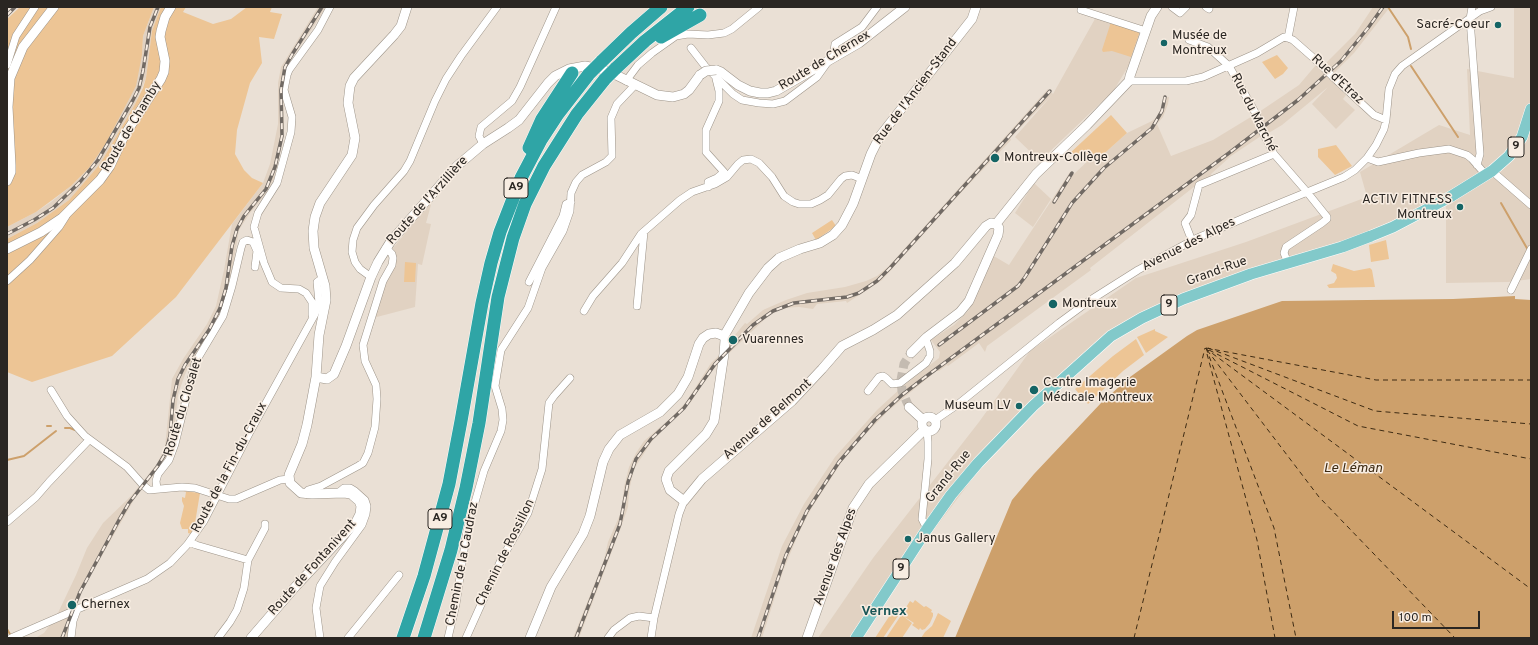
<!DOCTYPE html>
<meta charset="utf-8">
<style>
body{margin:0}
#map{position:relative;width:1538px;height:645px;overflow:hidden;background:#eae0d5;font-family:Overpass,sans-serif}
canvas{display:block}
.frame{position:absolute;inset:0;border:8px solid #2a2622;pointer-events:none}
.scale{position:absolute;left:1392px;top:611px;width:88px;height:18px;box-sizing:border-box;border:2px solid #2a2622;border-top:0;padding-left:5px;font-size:12px;line-height:14px;white-space:nowrap;color:#2a2622;-webkit-text-stroke:3px #f8ede2;paint-order:stroke}
</style>
<div id="map">
<canvas width="1538" height="645"></canvas>
<div class="frame"></div>
<div class="scale">100 m</div>
</div>
<script>
const c = document.querySelector('canvas').getContext('2d');
c.lineJoin = 'round';
function fillPath(path, color) { c.fillStyle = color; c.fill(path, 'evenodd'); }
const poly = rows => new Path2D(rows.map(r => 'M' + r).join(''));
function trace(path, color, width, dash) { c.strokeStyle = color; c.lineWidth = width; c.lineCap = dash ? 'butt' : 'round'; c.setLineDash(dash || []); c.stroke(path); }
function drawText(font, color, halo, rows, align = 'center') {
  c.font = font + ' Overpass,sans-serif'; c.lineWidth = 3; c.setLineDash([]); c.textBaseline = 'middle'; c.strokeStyle = halo; c.fillStyle = color; for (const [text, x, y, turn = 0] of rows) {
    c.save(); c.translate(x, y); c.rotate((+turn || 0) * Math.PI / 180); c.textAlign = isNaN(turn) ? turn : align; if (halo) c.strokeText(text, 0, 0); c.fillText(text, 0, 0); c.restore();
  }
}
const built = poly([
 [154,7,161,7,152,31,146,78,134,106,100,164,69,200,37,223,7,239,7,227,36,212,51,202,71,186,89,168,142,55,143,36],
 [318,7,325,7,320,17,292,58,287,68,283,88,284,125,282,144,274,179,264,196,250,213,239,230,230,284,222,312,186,372,178,394,175,422,170,449,160,467,135,498,82,590,75,607,69,638,35,638,44,633,57,615,76,575,87,548,103,523,131,496,157,464,165,447,172,379,183,359,207,324,216,306,224,270,232,224,263,183,270,164,278,124,278,83,281,67],
 [1373,7,1390,7,1354,53,1335,72,1340,77,1333,82,1346,95,1343,99,1355,110,1336,129,1312,104,1328,87,1282,125,1267,134,1261,136,1231,156,1211,174,1211,179,1199,183,1090,268,1091,270,987,346,985,352,979,343,948,366,947,365,939,371,936,371,888,411,859,441,841,463,811,509,800,530,783,571,762,638,751,638,782,546,804,504,835,457,877,410,902,387,939,358,940,352,931,340,954,325,969,310,992,255,1009,265,1070,172,1074,174,1093,156,1097,160,1127,133,1152,121,1157,117,1160,111,1163,104,1163,98,1169,97,1168,104,1163,117,1157,124,1171,156,1213,140,1259,112,1299,85,1321,59,1326,63,1355,34],
 [1514,7,1531,7,1531,279,1508,282,1446,283,1446,196,1359,236,1122,324,1026,408,852,638,818,638,873,558,979,422,1030,351,1136,278,1246,242,1367,197,1360,172,1439,125,1470,135,1467,69,1514,78],
 [1096,17,1141,32,1129,65,1114,90,1040,161,1015,137,1053,94,1010,138,1011,140,998,154,999,156,993,162,991,161,956,198,882,280,847,303,846,301,817,304,813,309,799,307,782,308,769,315,718,364,709,374,691,402,652,441,634,469,629,491,628,507,620,530,579,638,573,638,604,560,608,542,622,510,624,487,629,467,636,453,644,441,673,416,687,401,711,363,727,348,729,342,745,323,747,324,763,310,786,300,807,293,845,287,866,281,877,276,889,266,1048,89,1053,94],
 [1034,183,1051,199,1033,227,1015,213],
 [432,201,426,223,431,224,422,265,418,264,415,307,373,318,387,280,396,262,393,248]
]);
const green = poly([
 [20,7,154,7,143,36,142,55,136,86,106,143,89,168,71,186,36,212,7,227,7,19],
 [161,7,186,7,183,12,213,24,231,19,247,7,272,7,270,12,282,14,274,39,259,37,262,63,250,83,237,130,235,154,244,170,252,178,263,183,176,297,112,356,32,382,7,372,7,239,37,223,69,200,100,164,134,106,143,88,146,78,152,31],
 [1111,22,1139,32,1139,34,1131,57,1112,51,1103,52,1102,50],
 [1277,55,1288,68,1283,74,1275,79,1262,62],
 [1111,115,1127,133,1097,160,1093,156,1087,162,1069,154],
 [1336,145,1352,166,1335,175,1318,157,1318,149],
 [832,220,836,226,816,240,812,233],
 [1386,240,1389,259,1371,262,1369,245],
 [405,262,416,263,415,282,404,282],
 [1333,264,1354,271,1370,268,1372,270,1375,287,1329,288,1327,285,1334,283,1337,278,1336,274,1331,271],
 [1155,329,1155,331,1168,337,1146,353,1137,337],
 [1136,339,1144,355,1123,371,1088,404,1075,389,1113,356],
 [183,491,200,493,194,529,191,534,188,533,188,529,182,529,180,523,184,506,182,501,182,497,185,498,186,492],
 [915,600,924,607,926,606,932,610,931,612,933,613,933,616,930,623,925,629,922,630,920,628,919,630,912,625,914,623,903,616,912,623,902,638,886,638,902,614,904,616,905,614,903,612,910,601,913,603],
 [894,609,900,613,883,638,875,638],
 [938,613,951,621,943,638,921,638,925,632,932,626]
]);
const water = poly([
 [1515,296,1515,299,1531,300,1531,638,955,638,1012,500,1034,474,1101,403,1130,377,1187,336,1197,330,1282,301,1453,299]
]);
const stream = poly([
 [1388,7,1408,37,1411,49],
 [1411,66,1458,137],
 [1501,203,1528,250],
 [47,426,51,426],
 [65,428,70,428,75,430],
 [7,460,24,456,56,431],
 [7,629,11,636]
]);
const ferry = poly([
 [1205,348,1531,589],
 [1206,348,1376,380,1531,380],
 [1206,348,1274,528,1296,638],
 [1208,348,1375,411,1531,424],
 [1207,350,1319,497,1455,638],
 [1209,350,1358,426,1531,459],
 [1207,354,1257,540,1275,638],
 [1134,638,1205,348]
]);
const tertiaryTunnel = poly([
 [909,407,902,391,901,380,904,364,911,353]
]);
const minor = poly([
 [1082,7,1081,10,1146,31],
 [1172,7,1180,13,1186,7],
 [1206,7,1209,9],
 [1472,7,1470,19,1480,154,1477,165],
 [1288,38,1293,40,1318,62],
 [1288,38,1294,7],
 [1189,40,1208,47,1229,66,1256,114],
 [691,48,705,66,733,94,742,100,759,103,773,104,785,101,817,77,827,63],
 [836,57,834,51,835,44,862,27,877,7],
 [7,65,16,36,35,7],
 [1333,77,1374,115,1386,120],
 [626,81,638,65,652,53,676,36,688,34,708,35,724,33,732,29,759,7],
 [1129,81,1186,81,1203,77,1257,53,1284,37,1288,38],
 [1263,133,1274,154,1307,192,1327,217,1327,219,1322,223,1286,247,1284,253,1288,263],
 [483,144,479,136,481,127,512,101,520,87,556,7],
 [1367,158,1378,162,1419,153,1449,149,1467,155,1472,159,1486,175],
 [1492,171,1531,205],
 [708,187,708,182,717,178,724,172,706,152,706,130,719,101,719,91,716,79],
 [1192,241,1185,223,1191,215,1199,185,1274,154],
 [371,277,360,269,355,262,352,252,353,240,357,228,374,205,404,171,410,161,435,101,446,79,461,56,497,7],
 [7,281,30,260,59,227,66,216],
 [529,282,563,216,566,204,571,202],
 [1511,290,1531,249],
 [637,306,644,232],
 [584,311,593,296,622,263,641,234,680,200,692,192,715,184,727,177,738,164,743,160,751,159,759,163,772,177,784,196,793,202,799,204,811,204,820,200,828,195,841,179,845,176,852,175,862,179],
 [312,315,312,302,306,293,299,289,281,288,272,282,264,263,254,227,258,213,277,183,291,132,292,117,284,90,287,75,289,70,318,30,330,7],
 [51,390,67,416,85,436,127,467,143,485,149,490,182,487,195,488,229,499,236,499,280,480,289,479],
 [868,391,879,377,883,376,886,378,892,384,900,383,926,363,930,356,930,351,927,342,924,339],
 [935,420,957,405,1059,323,1089,301,1138,270,1195,239,1251,215,1344,177,1355,170,1367,158,1376,145,1384,129,1386,120,1389,89,1395,74,1402,66,1480,11,1491,7],
 [157,489,156,481,158,474,169,460,175,444,195,363,223,316,232,286,241,248,243,242,247,240,253,242,257,251,255,267],
 [306,494,308,490,321,486,358,466,363,463,368,453,375,427,377,399,376,385,365,361,363,345,383,281,392,265,393,258,392,254,386,248],
 [7,522,36,497,49,482,89,440],
 [927,529,922,519,928,459,928,442,927,431],
 [190,542,196,545,248,560],
 [11,638,147,579,170,563,187,545,204,521,251,430,315,314,319,303,317,282,323,278],
 [71,638,73,621,77,610],
 [218,638,230,622,237,610,244,588,248,560,265,528,265,524],
 [320,638,316,608,320,586,335,562,362,525,366,514,367,506,365,500,355,491,350,488,344,488,338,493],
 [348,638,399,575],
 [448,638,456,604,467,530,484,471,501,431,503,420,502,409,495,386,501,350,528,308,542,268,563,231,570,211,571,193,576,182,582,175,606,162,612,156,611,118,617,104,635,85],
 [466,638,501,560,528,513,542,469,549,403,554,396,570,378],
 [608,638,614,630,630,618,639,616,654,618],
 [651,638,654,618,679,514,684,501]
]);
const tertiary = poly([
 [976,7,972,19,880,136,871,154,853,204,842,225,833,235,820,243,800,249,779,258,768,268,749,293,724,336,725,340,724,354,714,421,706,434,669,471,666,479,670,490,684,501,702,479,792,401,822,369,842,346,873,330,897,315,955,263,986,226,991,223,996,224],
 [716,70,721,72,738,85,750,91,760,93,768,93,776,91,859,43,905,7],
 [7,181,11,172,11,165,8,107,10,78,23,47,54,7],
 [996,224,1036,174,1087,125,1129,81,1130,76,1151,16,1157,7],
 [7,249,41,232,62,218,100,180,110,166,124,136,161,79,164,72,165,61,160,37,161,31,165,17,171,7],
 [911,353,927,337,960,312,969,301,998,235,999,228,996,224],
 [316,377,327,379,334,374,346,346,371,277,378,262,391,241,457,166,483,144,508,128,519,120,548,83,555,76,569,69,585,66,601,69,616,75,657,95,673,97,684,94,689,90,700,75],
 [909,407,922,419],
 '922 424a7 7 0 1 1 14 0a7 7 0 1 1-14 0Z',
 [251,638,296,586,356,522,360,514,361,506,359,501,351,494,344,493,312,494,301,493,290,483,289,475,302,444,307,425,316,377,319,335,326,300,325,286,314,248,313,231,315,217,320,203,352,155,355,138,348,103,350,86,354,78,394,35,401,26,407,7],
 [530,638,551,587,583,534,590,516,603,462,609,449,620,435,660,412,678,394,688,377,699,344,703,338,709,334,716,333,724,336],
 [807,638,853,508,869,484,924,430]
]);
const primary = poly([
 [856,638,927,529,951,495,978,463,1033,406,1111,336,1142,318,1183,299,1251,274,1342,247,1371,236,1393,227,1450,197,1492,171,1509,156,1522,137,1531,109]
]);
const motorway = poly([
 [661,37,700,15],
 [601,62,631,33,661,7],
 [615,69,645,41,688,7],
 [529,148,542,119,572,73],
 [403,638,424,576,449,484,461,421,482,303,491,263,500,232,521,178,541,140,558,114,589,74],
 [424,638,451,550,466,488,479,423,498,297,513,238,525,204,544,166,577,114,605,79]
]);
const rail = poly([
 [7,15,15,7],
 [1054,202,1072,173],
 [7,234,34,220,53,208,80,182,98,160,133,100,139,88,143,71,150,27,158,7],
 [939,345,1018,286,1025,277,1072,203,1104,168,1152,128,1162,111,1165,97],
 [62,638,80,592,119,520,129,503,157,467,165,454,170,436,173,400,178,379,185,365,209,330,220,308,226,288,232,246,237,229,244,216,266,189,275,167,282,136,281,90,285,67,293,53,322,7],
 [576,638,620,524,628,482,636,459,651,439,684,408,715,364,753,325,773,311,794,303,847,297,859,293,877,281,890,268,1050,91],
 [758,638,786,555,807,511,839,462,875,420,902,395,924,378,1229,153,1298,100,1341,61,1368,28,1383,7]
]);
const minorBridge = poly([
 [1318,62,1333,77],
 [1256,114,1263,133]
]);
const tertiaryBridge = poly([
 [700,75,706,71,716,70]
]);
const motorwayBridge = poly([
 [589,74,601,62],
 [605,79,615,69]
]);
const markers = [
 [1498,25,4,"#156565"],
 [1164,43,4,"#156565"],
 [995,158,5,"#156565"],
 [1460,207,4,"#156565"],
 [1053,304,5,"#156565"],
 [733,340,5,"#156565"],
 [1034,390,5,"#156565"],
 [1019,406,4,"#156565"],
 [908,539,4,"#156565"],
 [72,605,5,"#156565"]
];
const shields = [
 [1516,147,16],
 [516,188,24],
 [1169,305,16],
 [440,519,24],
 [901,569,16]
];
const shieldNames = [
 ["9",1516,147],
 ["A9",516,188],
 ["9",1169,305],
 ["A9",440,519],
 ["9",901,569]
];
const poiNames = [
 ["Sacré-Coeur",1490,25,"right"],
 ["Musée de",1172,36],
 ["Montreux",1172,51],
 ["Montreux-Collège",1004,158],
 ["ACTIV FITNESS",1452,200,"right"],
 ["Montreux",1452,215,"right"],
 ["Montreux",1062,304],
 ["Vuarennes",742,340],
 ["Centre Imagerie",1043,383],
 ["Médicale Montreux",1043,398],
 ["Museum LV",1011,406,"right"],
 ["Janus Gallery",916,539],
 ["Chernex",81,605]
];
const streetNames = [
 ["Route de Chernex",825,61,-31],
 ["Rue d'Etraz",1337,80,43],
 ["Rue de l'Ancien-Stand",916,92,-53],
 ["Rue du Marché",1253,113,63],
 ["Route de Chamby",132,127,-59],
 ["Route de l'Arzillière",428,201,-48],
 ["Avenue des Alpes",1189,245,-27],
 ["Grand-Rue",1217,272,-20],
 ["Route du Closalet",184,407,-73],
 ["Avenue de Belmont",768,420,-42],
 ["Route de la Fin-du-Craux",230,468,-62],
 ["Grand-Rue",949,477,-51],
 ["Chemin de Rossillon",506,553,-64],
 ["Avenue des Alpes",836,557,-70],
 ["Chemin de la Caudraz",463,564,-79],
 ["Route de Fontanivent",313,568,-48]
];
const waterNames = [
 ["Le Léman",1353,469]
];
const neighbourhoodNames = [
 ["Vernex",884,612]
];
fillPath(built, '#e1d2c2');
fillPath(green, '#edc595');
fillPath(water, '#cda06b');
trace(stream, '#cda06b', 2);
trace(ferry, '#3e2b13', 1, [5, 4]);
trace(tertiaryTunnel, '#c4bbb1', 9, [9, 4.5]);
trace(minor, '#9d9489', 8);
trace(tertiary, '#9d9489', 10);
trace(primary, '#fff', 12);
trace(motorway, '#fff', 14);
trace(minor, '#fff', 7);
trace(tertiary, '#fff', 9);
trace(primary, '#82c9ca', 11);
trace(motorway, '#2fa5a6', 13);
trace(rail, '#716a64', 3.5);
trace(rail, '#f8ede2', 2, [6]);
trace(minorBridge, '#9d9489', 8, []);
trace(tertiaryBridge, '#9d9489', 10, []);
trace(motorwayBridge, '#fff', 14, []);
trace(minorBridge, '#fff', 7);
trace(tertiaryBridge, '#fff', 9);
trace(motorwayBridge, '#2fa5a6', 13);
for (const [x, y, r, color] of markers) { const dot = new Path2D(); dot.arc(x, y, r, 0, 2 * Math.PI); c.fillStyle = color; c.fill(dot); trace(dot, '#f8ede2', 1.5); }
for (const [x, y, w] of shields) { const box = new Path2D(); box.roundRect(x - w / 2, y - 10, w, 20, 3); c.fillStyle = '#f8ede2'; c.fill(box); trace(box, '#2a2622', 1); }
drawText('bold 12px', '#2a2622', null, shieldNames);
drawText('13px', '#2a2622', '#f8ede2', poiNames, 'left');
drawText('13px', '#2a2622', '#f8ede2', streetNames);
drawText('italic 14px', '#3e2b13', '#f8ede2', waterNames);
drawText('bold 14px', '#195556', '#f8ede2', neighbourhoodNames);
</script>
